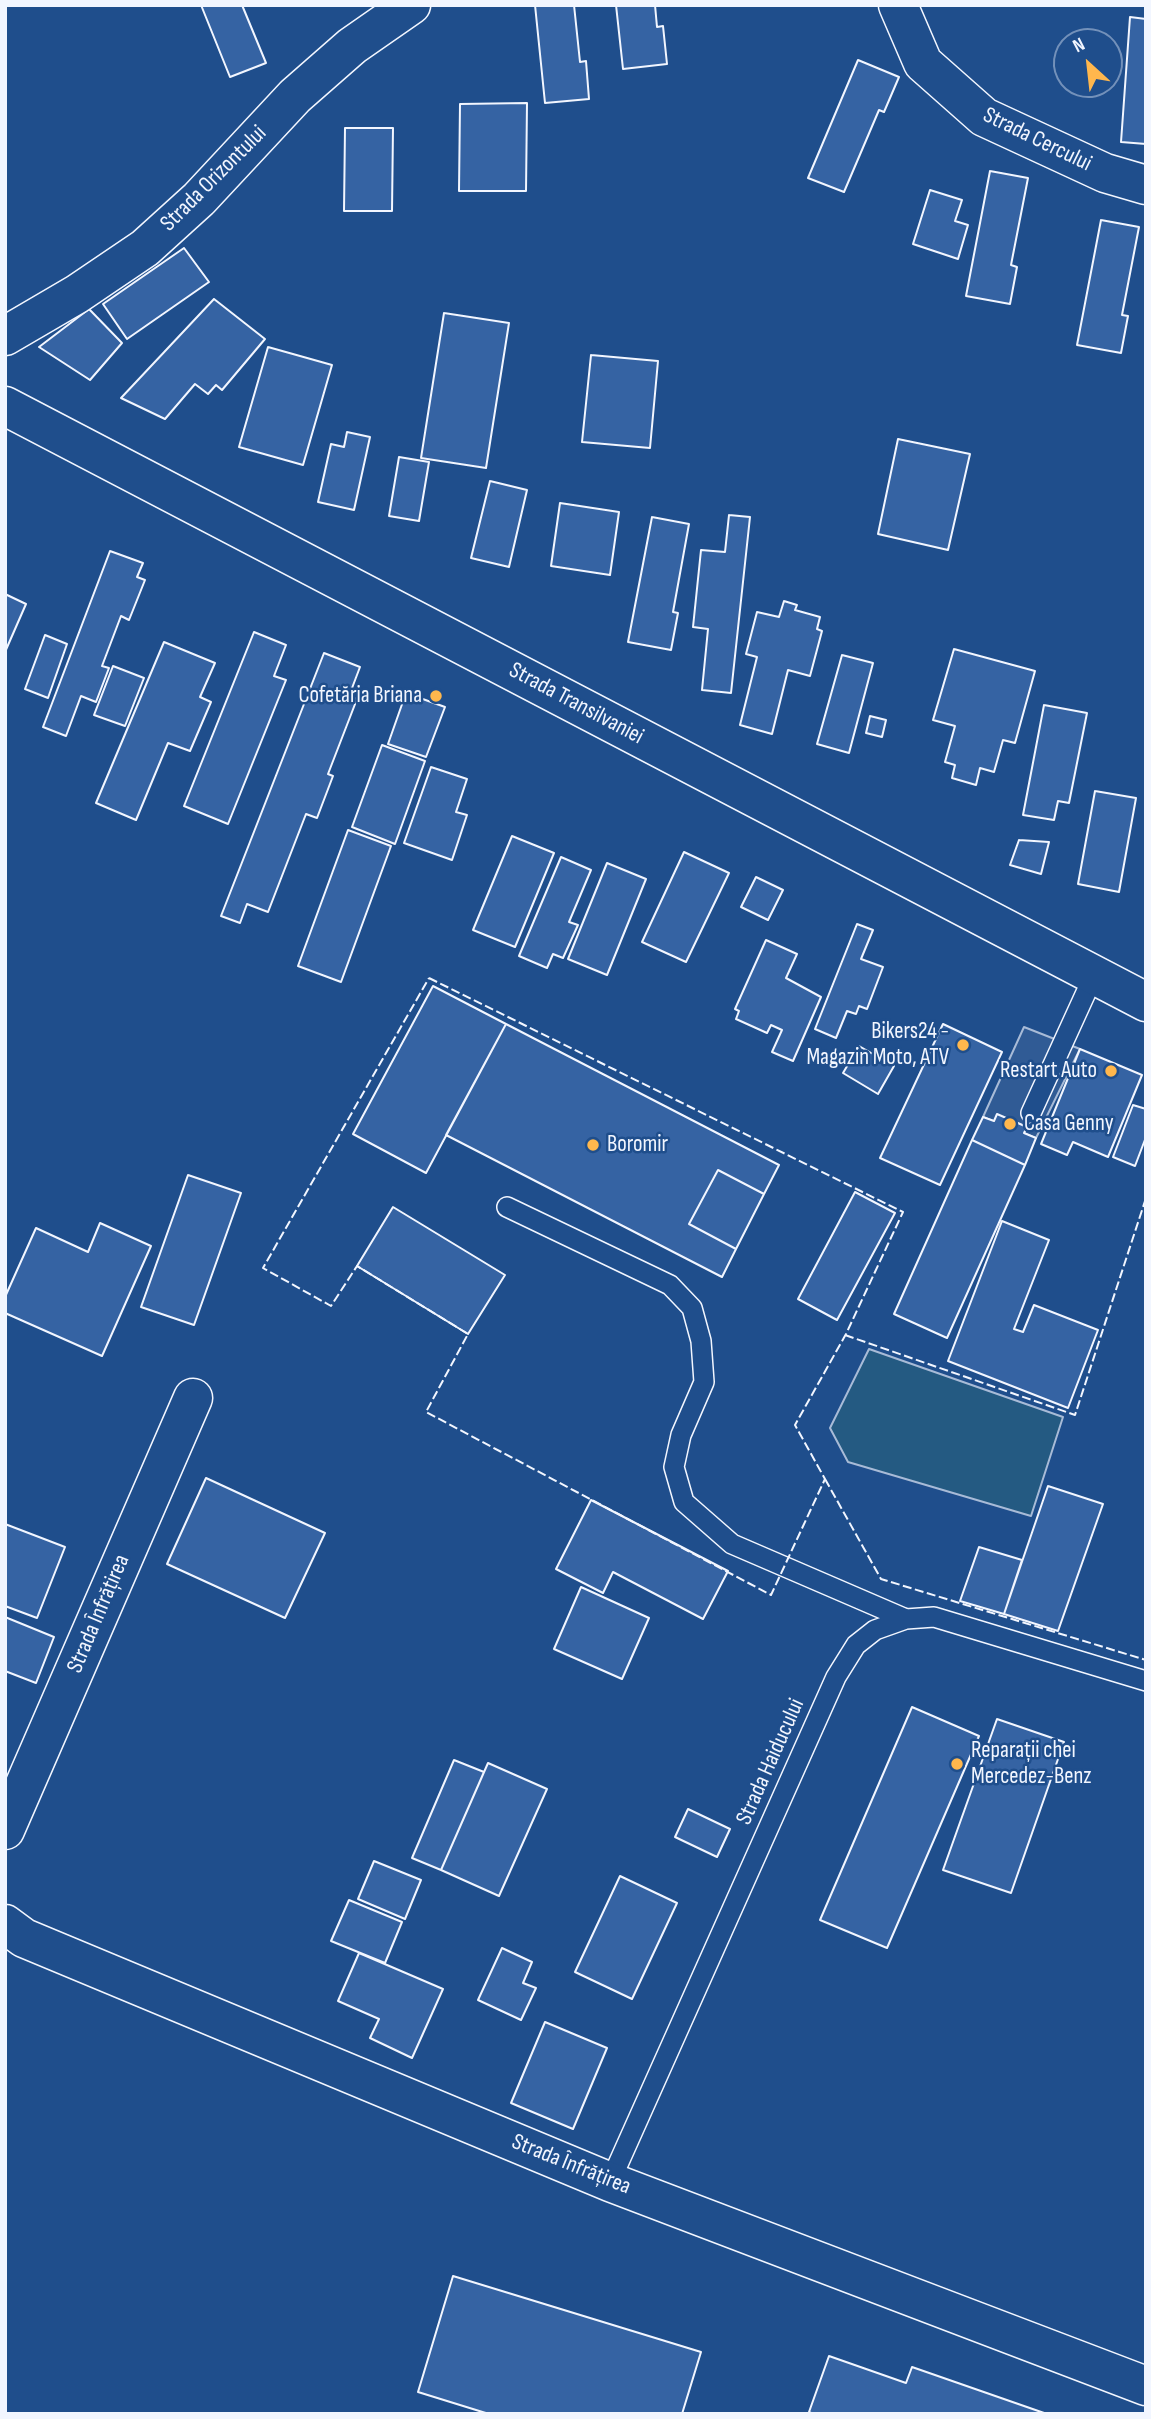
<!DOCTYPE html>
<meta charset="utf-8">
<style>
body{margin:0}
#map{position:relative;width:1151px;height:2419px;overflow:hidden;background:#1f4e8c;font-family:"Sofia Sans Condensed",sans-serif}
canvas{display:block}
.frame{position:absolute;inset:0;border:7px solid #f2f6ff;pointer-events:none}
.north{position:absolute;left:1053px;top:28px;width:70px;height:70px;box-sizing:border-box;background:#1f4e8c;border:2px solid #7391ba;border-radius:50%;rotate:333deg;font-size:19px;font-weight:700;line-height:28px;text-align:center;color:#f2f6ff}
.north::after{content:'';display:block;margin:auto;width:24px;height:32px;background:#ffb74d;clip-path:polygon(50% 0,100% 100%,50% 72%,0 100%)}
</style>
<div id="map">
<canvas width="1151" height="2419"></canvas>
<div class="frame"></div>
<div class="north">N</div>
</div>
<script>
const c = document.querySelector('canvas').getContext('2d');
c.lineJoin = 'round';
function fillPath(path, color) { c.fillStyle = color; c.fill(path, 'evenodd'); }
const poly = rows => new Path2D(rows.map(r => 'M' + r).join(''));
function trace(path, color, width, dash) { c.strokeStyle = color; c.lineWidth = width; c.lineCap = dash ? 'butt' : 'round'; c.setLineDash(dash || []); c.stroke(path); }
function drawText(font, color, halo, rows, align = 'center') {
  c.font = font + ' "Sofia Sans Condensed",sans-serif'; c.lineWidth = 5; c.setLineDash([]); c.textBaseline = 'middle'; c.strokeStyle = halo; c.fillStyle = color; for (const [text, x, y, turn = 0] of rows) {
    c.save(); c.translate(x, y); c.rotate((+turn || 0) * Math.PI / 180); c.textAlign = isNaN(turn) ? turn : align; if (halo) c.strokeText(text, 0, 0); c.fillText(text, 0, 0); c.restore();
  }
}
const green = poly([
 [869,1349,1063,1417,1031,1516,848,1462,830,1428,869,1349]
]);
const parking = poly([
 [1024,1027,1080,1049,1036,1138,983,1117,1024,1027]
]);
const building = poly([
 [201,5,242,5,266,63,230,77,201,5],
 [535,5,574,5,580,62,586,61,589,99,545,103,535,5],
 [616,5,655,5,657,27,663,26,667,64,623,69,616,5],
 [1130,17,1146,19,1146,144,1121,142,1130,17],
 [858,60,899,77,884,112,879,110,844,192,808,178,858,60],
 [527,103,526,191,459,191,460,104,527,103],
 [345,128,393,128,392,211,344,211,345,128],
 [990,171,1028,178,1011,265,1017,267,1010,304,966,296,990,171],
 [930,190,962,200,955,221,968,225,958,259,913,244,930,190],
 [1101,220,1139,227,1122,315,1128,316,1121,353,1077,345,1101,220],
 [184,248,209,282,127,339,103,304,184,248],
 [214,299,265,339,222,390,216,385,208,394,195,384,165,419,121,398,214,299],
 [89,309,122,343,90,380,39,347,89,309],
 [444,313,509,323,486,468,421,458,444,313],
 [268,347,332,365,303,465,239,447,268,347],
 [591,355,658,361,650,448,582,442,591,355],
 [347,432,370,437,354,510,318,502,331,444,344,447,347,432],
 [898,439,970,454,948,550,878,534,898,439],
 [399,457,429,462,419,521,389,516,399,457],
 [490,481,527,490,509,567,471,558,490,481],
 [560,503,619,512,610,575,551,566,560,503],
 [729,515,750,517,731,693,702,690,708,629,693,627,701,550,725,552,729,515],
 [652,517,689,524,673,612,678,613,671,650,628,642,652,517],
 [110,551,143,563,137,577,145,580,129,620,121,616,102,666,109,668,96,702,81,696,66,736,43,727,110,551],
 [5,594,26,604,5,652,5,594],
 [784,601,797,605,795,610,820,617,817,629,822,631,810,676,788,670,772,734,740,725,757,657,746,654,757,612,779,617,784,601],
 [254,632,286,645,274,676,286,680,228,824,184,806,254,632],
 [45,635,67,644,48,698,25,689,45,635],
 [164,642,215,663,200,697,211,702,190,751,168,743,136,820,96,803,164,642],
 [954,649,1035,671,1015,743,1003,740,994,772,980,768,976,785,952,778,955,765,945,762,955,726,933,720,954,649],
 [324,653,360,667,349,696,357,699,328,774,333,776,317,818,306,814,268,912,247,904,240,923,221,916,324,653],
 [842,655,873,663,849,753,817,744,842,655],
 [113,666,144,678,125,726,94,715,113,666],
 [406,693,445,707,426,757,388,744,406,693],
 [1044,705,1087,713,1069,803,1058,801,1054,820,1023,815,1044,705],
 [870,716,886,720,882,737,866,733,870,716],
 [382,745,425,761,395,844,352,827,382,745],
 [431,767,467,779,456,812,467,815,452,860,404,843,431,767],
 [1095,791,1136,798,1119,892,1078,884,1095,791],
 [348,830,391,846,341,982,298,966,348,830],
 [512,836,554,853,515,947,473,930,512,836],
 [1019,840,1049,842,1041,874,1010,865,1019,840],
 [684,852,729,873,686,962,642,942,684,852],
 [561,857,591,870,569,922,578,925,563,958,553,954,547,968,519,956,561,857],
 [607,863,646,879,607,975,568,959,607,863],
 [756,877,783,890,768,920,741,907,756,877],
 [857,924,873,930,861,959,883,967,867,1009,859,1006,856,1014,847,1011,836,1038,815,1029,857,924],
 [766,940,797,954,786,978,821,997,793,1061,772,1052,782,1030,771,1025,767,1033,736,1019,739,1011,735,1009,766,940],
 [433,986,506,1024,426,1173,353,1134,433,986],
 [506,1024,779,1165,764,1194,718,1170,689,1224,736,1249,722,1277,446,1135,506,1024],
 [943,1024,1002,1052,940,1185,880,1158,943,1024],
 [859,1046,894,1066,878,1094,843,1073,859,1046],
 [1080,1049,1142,1075,1108,1157,1073,1142,1067,1155,1041,1144,1080,1049],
 [1133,1105,1146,1109,1146,1137,1135,1166,1113,1157,1133,1105],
 [997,1114,1027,1127,1024,1133,1036,1138,1025,1165,972,1140,983,1117,994,1121,997,1114],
 [972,1140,1025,1165,947,1338,894,1314,972,1140],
 [718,1170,764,1194,736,1249,689,1224,718,1170],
 [188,1175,241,1193,194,1325,141,1307,188,1175],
 [855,1192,895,1213,837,1320,798,1299,855,1192],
 [393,1207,505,1275,468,1334,357,1266,393,1207],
 [1002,1221,1049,1240,1014,1329,1023,1332,1034,1305,1098,1330,1068,1408,948,1361,1002,1221],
 [100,1223,151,1246,102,1356,5,1313,5,1297,36,1228,88,1252,100,1223],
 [206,1478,325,1533,285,1618,167,1564,206,1478],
 [1048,1486,1103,1504,1058,1631,1004,1614,1048,1486],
 [591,1500,728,1571,703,1619,613,1572,603,1593,556,1569,591,1500],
 [5,1524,65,1547,37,1618,5,1606,5,1524],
 [979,1547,1022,1560,1004,1614,960,1601,979,1547],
 [581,1587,649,1618,622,1679,554,1649,581,1587],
 [5,1617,54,1637,36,1683,5,1671,5,1617],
 [912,1707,979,1736,887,1948,820,1920,912,1707],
 [997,1719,1064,1742,1011,1893,943,1870,997,1719],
 [454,1760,484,1772,441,1870,412,1858,454,1760],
 [488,1763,547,1789,499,1896,441,1870,488,1763],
 [688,1809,730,1829,717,1857,675,1837,688,1809],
 [374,1861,421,1880,405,1919,358,1899,374,1861],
 [620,1876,677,1903,632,1999,575,1972,620,1876],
 [349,1900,402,1922,385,1963,331,1941,349,1900],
 [502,1948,532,1962,523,1983,536,1988,521,2020,478,2000,502,1948],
 [359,1953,443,1989,412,2058,370,2038,379,2019,338,2001,359,1953],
 [545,2022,607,2048,573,2129,511,2103,545,2022],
 [453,2276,701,2352,682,2414,489,2414,418,2392,453,2276],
 [829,2356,906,2383,912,2367,1047,2414,813,2414,809,2412,829,2356]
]);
const lane = poly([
 [1031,1113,1094,975],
 [507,1207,670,1285,692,1308,701,1341,704,1382,681,1435,674,1467,684,1502,732,1544,906,1619],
 [610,2182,836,1677,856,1645,875,1630,906,1619,934,1617,1146,1681]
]);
const street = poly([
 [898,5,923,63,984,117,1105,173,1146,185],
 [5,336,77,294,145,248,199,199,295,96,352,46,411,5],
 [5,1830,193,1398],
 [5,1924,24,1938,610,2182,1146,2386]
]);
const primary = poly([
 [5,406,1146,1002]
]);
const fence = poly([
 [429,978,903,1212,846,1334,795,1425,825,1479,771,1595,426,1412,468,1334,357,1266,331,1306,263,1268,429,978],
 [845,1335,1075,1415,1146,1198],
 [825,1479,881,1579,1146,1660]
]);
const markers = [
 [436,696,7,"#ffb74d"],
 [963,1045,7,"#ffb74d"],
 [1111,1071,7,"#ffb74d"],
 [1010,1124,7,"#ffb74d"],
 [593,1145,7,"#ffb74d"],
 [957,1764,7,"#ffb74d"]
];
const streetNames = [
 ["Strada Cercului",1037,140,26],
 ["Strada Orizontului",214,179,-45],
 ["Strada Transilvaniei",576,704,28],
 ["Strada Înfrățirea",99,1614,-67],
 ["Strada Haiducului",771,1762,-66],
 ["Strada Înfrățirea",571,2165,22]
];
const poiNames = [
 ["Cofetăria Briana",422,696],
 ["Bikers24 -",949,1032],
 ["Magazin Moto, ATV",949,1058],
 ["Restart Auto",1097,1071],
 ["Casa Genny",1024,1124,"left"],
 ["Boromir",607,1145,"left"],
 ["Reparații chei",971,1751,"left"],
 ["Mercedez-Benz",971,1777,"left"]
];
fillPath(green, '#245a82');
trace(green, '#a8bbd7', 2);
fillPath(parking, '#305b95');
trace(parking, '#a8bbd7', 2);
fillPath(building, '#3563a3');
trace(building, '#f2f6ff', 2);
trace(lane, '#f2f6ff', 22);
trace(street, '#f2f6ff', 41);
trace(primary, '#f2f6ff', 41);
trace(lane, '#1f4e8c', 19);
trace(street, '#1f4e8c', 38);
trace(primary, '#1f4e8c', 38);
trace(fence, '#f2f6ff', 2, [9, 3.5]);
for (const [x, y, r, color] of markers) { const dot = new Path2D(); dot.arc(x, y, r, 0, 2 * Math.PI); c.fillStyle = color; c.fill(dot); trace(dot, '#1f4e8c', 2.5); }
drawText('23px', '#f2f6ff', '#1f4e8c', streetNames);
drawText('23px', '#f2f6ff', '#1f4e8c', poiNames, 'right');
</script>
